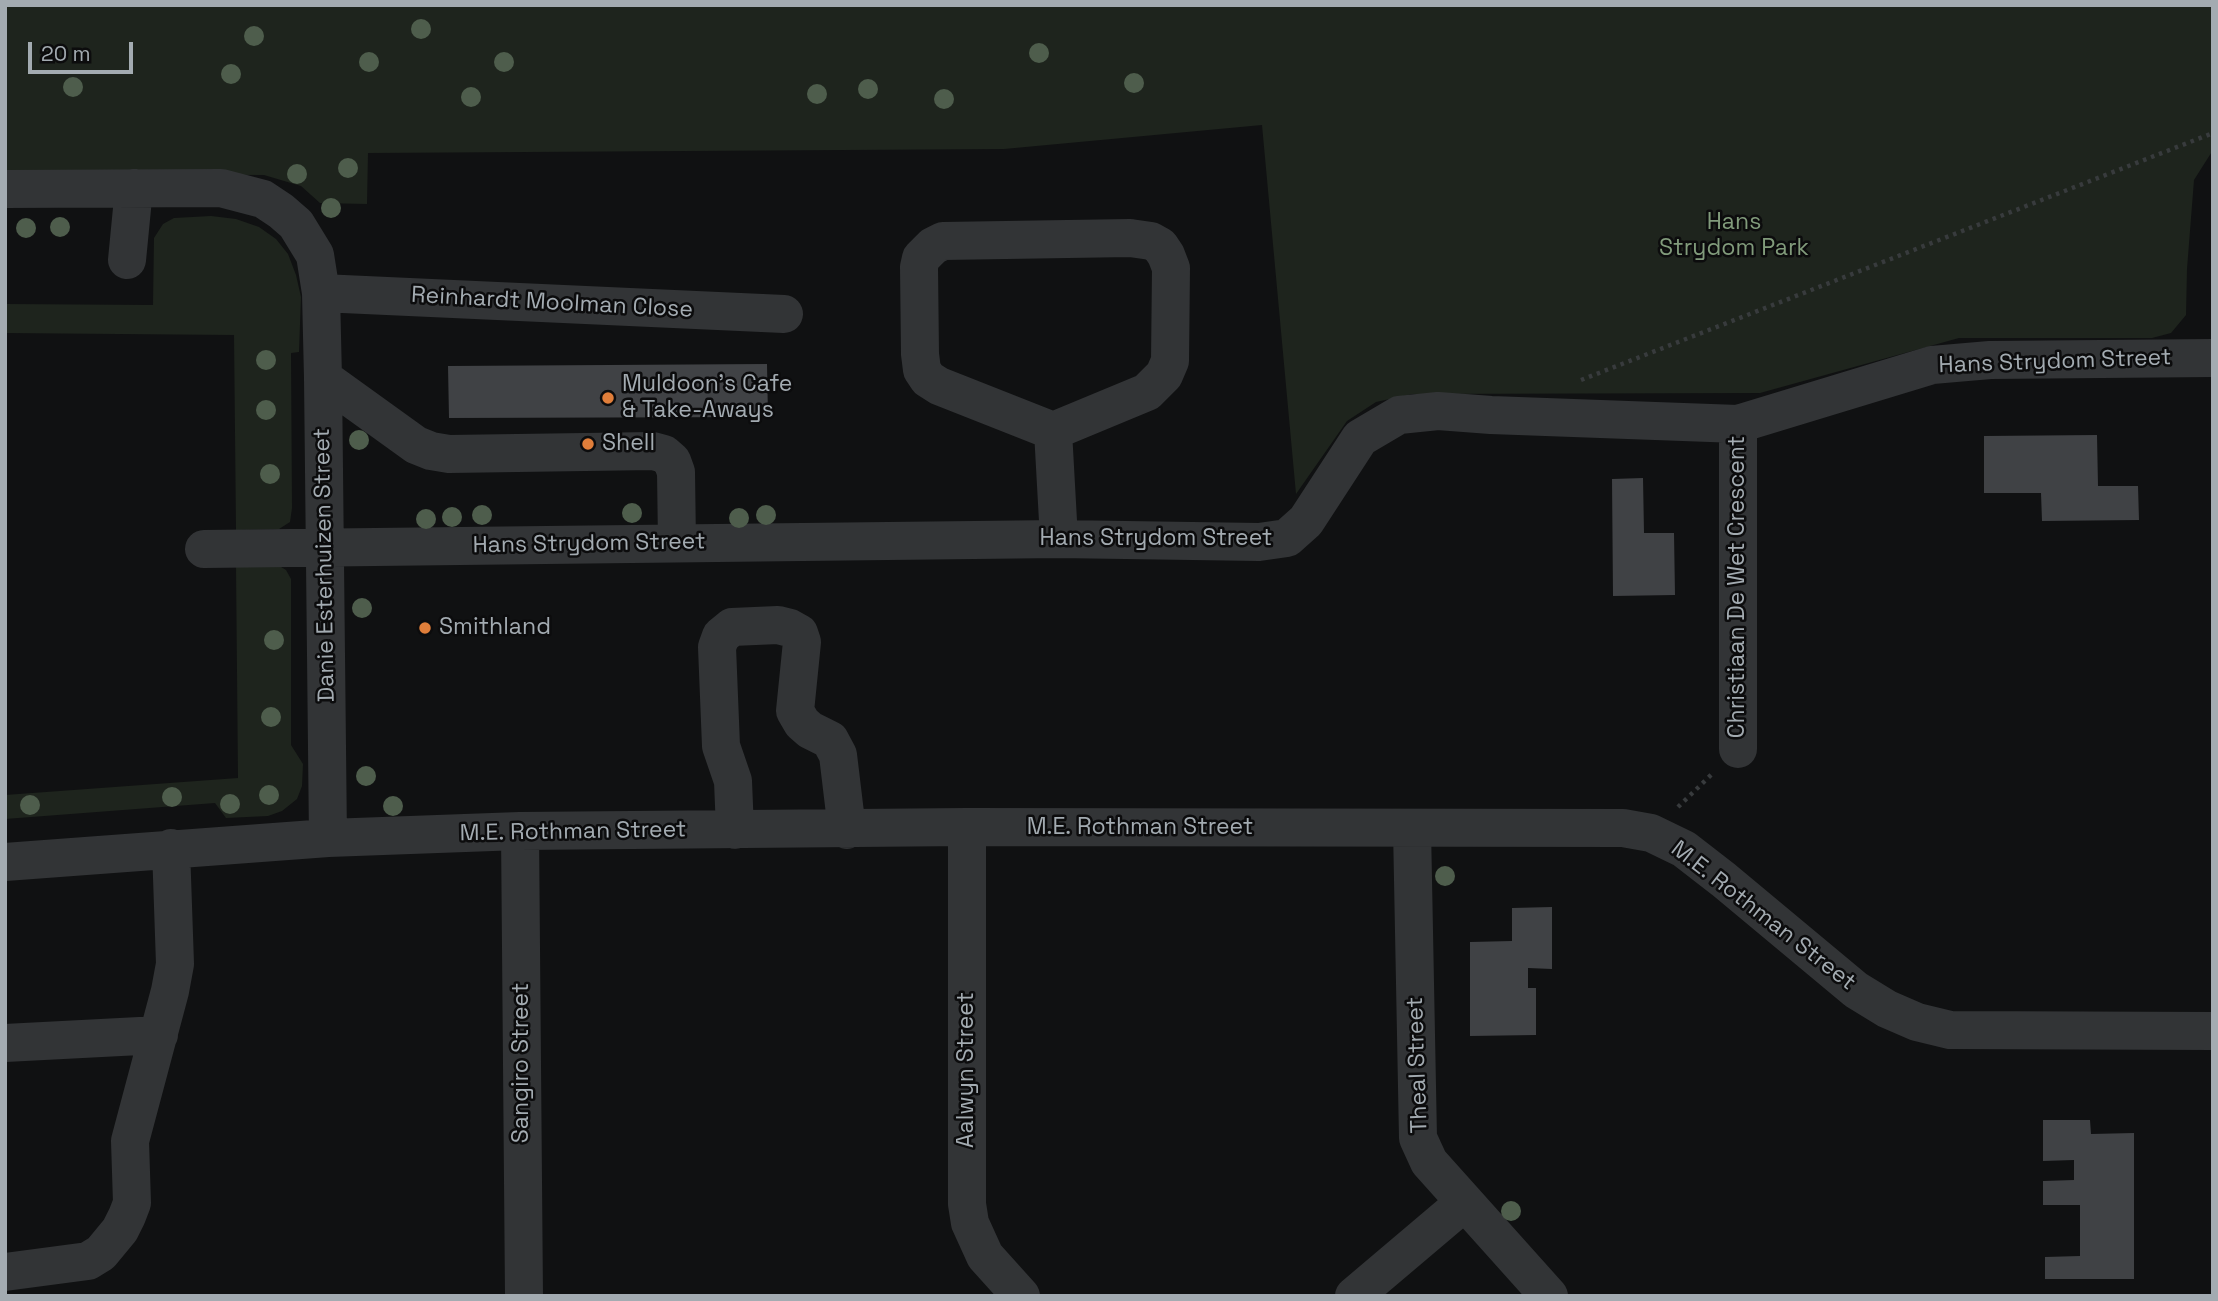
<!DOCTYPE html>
<style>
body{margin:0}
#map{position:relative;width:2218px;height:1301px;overflow:hidden;background:#101112;font-family:"Space Grotesk",sans-serif}
canvas{display:block}
.frame{position:absolute;inset:0;border:7px solid #a3abb1;pointer-events:none}
.scale{position:absolute;left:28px;top:42px;width:105px;height:32px;box-sizing:border-box;border:4px solid #a3abb1;border-top:0;padding-left:9px;font-size:21px;line-height:24px;white-space:nowrap;color:#a3abb1;-webkit-text-stroke:5px #0c0c0d;paint-order:stroke}
</style>
<div id="map">
<canvas width="2218" height="1301"></canvas>
<div class="frame"></div>
<div class="scale">20 m</div>
</div>
<script>
const c = document.querySelector('canvas').getContext('2d');
c.lineJoin = 'round';
function fillPath(path, color) { c.fillStyle = color; c.fill(path, 'evenodd'); }
const poly = rows => new Path2D(rows.map(r => 'M' + r).join(''));
function trace(path, color, width, dash) { c.strokeStyle = color; c.lineWidth = width; c.lineCap = dash ? 'butt' : 'round'; c.setLineDash(dash || []); c.stroke(path); }
function drawText(font, color, halo, rows, align = 'center') {
  c.font = font + ' "Space Grotesk",sans-serif'; c.lineWidth = 5; c.setLineDash([]); c.textBaseline = 'middle'; c.strokeStyle = halo; c.fillStyle = color; for (const [text, x, y, turn = 0] of rows) {
    c.save(); c.translate(x, y); c.rotate((+turn || 0) * Math.PI / 180); c.textAlign = isNaN(turn) ? turn : align; if (halo) c.strokeText(text, 0, 0); c.fillText(text, 0, 0); c.restore();
  }
}
const green = poly([
 [5,5,2213,5,2213,150,2194,180,2187,269,2186,315,2171,333,2152,338,1959,338,1760,393,1412,394,1376,402,1347,421,1296,494,1262,125,1004,149,368,153,367,204,320,203,301,186,264,175,5,174],
 [211,216,236,219,259,227,276,239,288,254,296,275,301,297,299,352,291,353,292,508,290,522,279,529,236,530,234,335,5,333,5,304,153,305,154,238,163,224,174,218],
 [276,564,286,570,291,579,291,745,303,764,302,786,297,799,282,811,268,816,226,818,215,803,5,819,5,795,238,778,236,566]
]);
const building = poly([
 [767,364,768,417,449,418,448,366],
 [2097,435,2098,486,2138,486,2139,520,2042,521,2041,493,1984,493,1984,436],
 [1643,478,1644,533,1674,533,1675,595,1613,596,1612,479],
 [1552,907,1552,969,1528,968,1528,988,1536,988,1536,1035,1470,1036,1470,942,1512,941,1512,908],
 [2043,1120,2090,1120,2091,1134,2134,1133,2134,1279,2045,1279,2045,1257,2080,1256,2080,1205,2043,1205,2043,1181,2074,1180,2074,1160,2043,1161]
]);
const path = poly([
 [1581,380,2213,133],
 [1678,807,1712,774]
]);
const minor = poly([
 [5,189,221,188,263,199,281,211,296,224,315,255,321,293,323,378,328,838],
 [1130,238,1151,241,1160,246,1166,255,1171,268,1170,361,1164,375,1147,392,1053,431,939,386,928,379,922,370,920,354,919,267,921,258,933,246,943,241,1130,238],
 [127,260,134,188],
 [321,293,784,314],
 [323,378,416,445,431,451,449,454,653,451,664,454,672,461,676,472,677,543],
 [1738,424,1738,749],
 [1053,431,1059,539],
 [204,549,1059,539,1259,542,1287,538,1306,521,1360,438,1399,415,1438,411,1491,415,1738,424,1932,365,1990,360,2213,358],
 [967,827,967,1204,970,1223,985,1256,1021,1296],
 [1412,828,1418,1138,1429,1162,1549,1296],
 [735,830,733,781,721,746,717,647,721,636,732,627,778,625,790,628,799,633,802,642,795,711,802,723,810,730,830,740,838,755,847,830],
 [520,831,524,1296],
 [5,862,328,838,520,831,967,827,1623,828,1651,833,1684,849,1724,880,1856,990,1887,1009,1917,1022,1950,1030,2213,1031],
 [5,1043,159,1035],
 [5,1272,88,1261,101,1253,120,1230,127,1216,132,1203,130,1141,170,991,175,964,171,848],
 [1354,1296,1465,1202]
]);
const trees = [
 [421,29],
 [254,36],
 [1039,53],
 [369,62],
 [504,62],
 [231,74],
 [1134,83],
 [73,87],
 [868,89],
 [817,94],
 [471,97],
 [944,99],
 [348,168],
 [297,174],
 [331,208],
 [60,227],
 [26,228],
 [266,360],
 [266,410],
 [359,440],
 [270,474],
 [632,513],
 [482,515],
 [766,515],
 [452,517],
 [739,518],
 [426,519],
 [362,608],
 [274,640],
 [271,717],
 [366,776],
 [269,795],
 [172,797],
 [230,804],
 [30,805],
 [393,806],
 [1445,876],
 [1511,1211]
];
const markers = [
 [608,398,7,"#e07e3a"],
 [588,444,7,"#e07e3a"],
 [425,628,7,"#e07e3a"]
];
const parkNames = [
 ["Hans",1734,223],
 ["Strydom Park",1734,249]
];
const streetNames = [
 ["Reinhardt Moolman Close",552,303,3],
 ["Hans Strydom Street",2055,362,-2],
 ["Hans Strydom Street",1156,539],
 ["Hans Strydom Street",589,544,-1],
 ["Danie Esterhuizen Street",325,565,-91],
 ["Christiaan De Wet Crescent",1738,587,-90],
 ["M.E. Rothman Street",1140,828],
 ["M.E. Rothman Street",573,832,-1],
 ["M.E. Rothman Street",1763,916,38],
 ["Sangiro Street",522,1063,-90],
 ["Theal Street",1418,1065,-92],
 ["Aalwyn Street",967,1070,-90]
];
const poiNames = [
 ["Muldoon's Cafe",622,385],
 ["& Take-Aways",622,411],
 ["Shell",602,444],
 ["Smithland",439,628]
];
fillPath(green, '#1e241d');
fillPath(building, '#404245');
trace(path, '#383b3d', 4.5, [3.5, 5]);
trace(minor, '#323436', 38);
c.fillStyle = '#4e5d4c';
for (const [x, y] of trees) { c.beginPath(); c.arc(x, y, 10, 0, 2 * Math.PI); c.fill(); }
for (const [x, y, r, color] of markers) { const dot = new Path2D(); dot.arc(x, y, r, 0, 2 * Math.PI); c.fillStyle = color; c.fill(dot); trace(dot, '#0c0c0d', 2.5); }
drawText('23px', '#819b7b', '#0c0c0d', parkNames);
drawText('23px', '#a3abb1', '#0c0c0d', streetNames);
drawText('23px', '#a3abb1', '#0c0c0d', poiNames, 'left');
</script>
